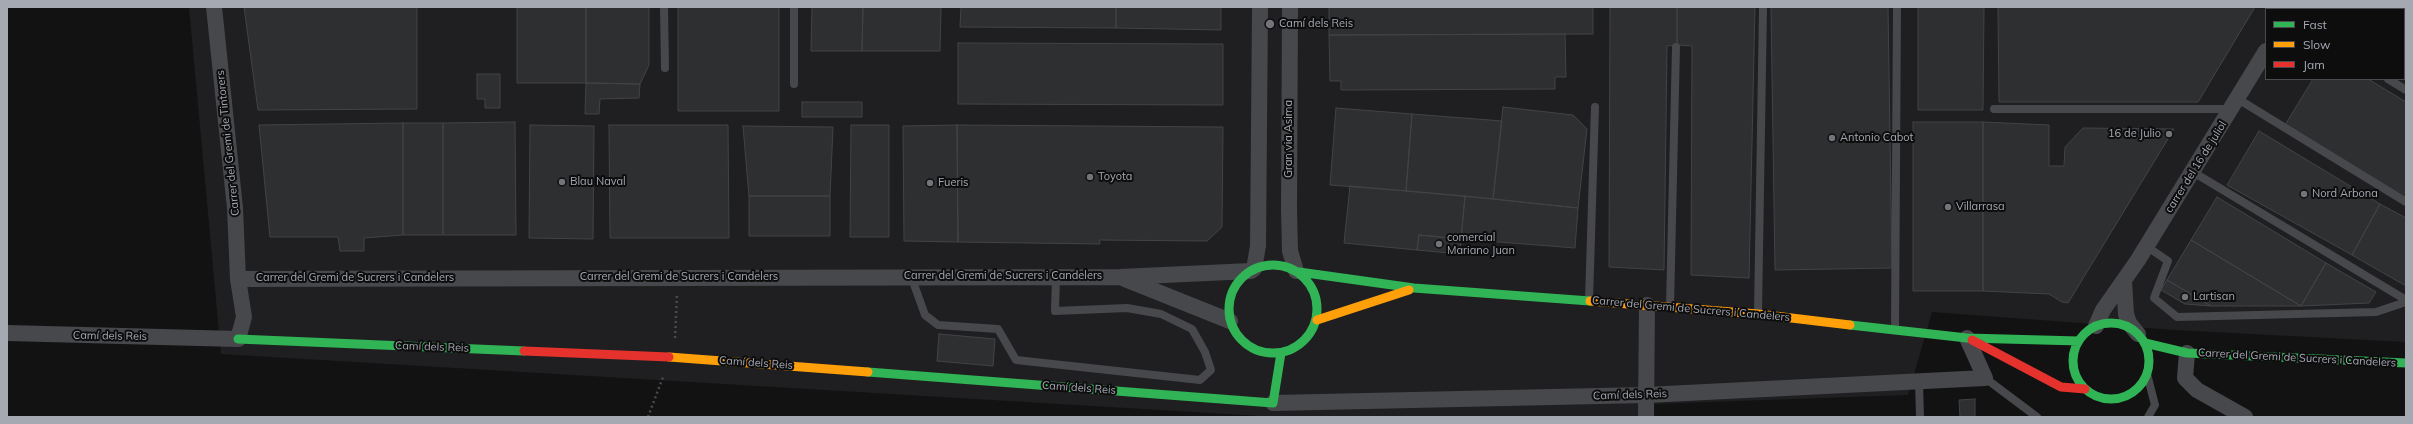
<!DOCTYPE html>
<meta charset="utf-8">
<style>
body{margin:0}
#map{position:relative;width:2413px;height:424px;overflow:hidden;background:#121213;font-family:Mulish,sans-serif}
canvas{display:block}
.frame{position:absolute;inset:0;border:8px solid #a5a9b2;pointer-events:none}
.legend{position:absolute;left:2265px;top:8px;width:140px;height:72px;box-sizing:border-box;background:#0d0d0e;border:1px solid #4a4b50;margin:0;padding:5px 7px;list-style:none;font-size:12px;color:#a5a9b2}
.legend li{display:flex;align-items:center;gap:8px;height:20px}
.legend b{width:20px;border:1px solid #4a4b50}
</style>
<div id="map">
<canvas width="2413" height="424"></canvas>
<div class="frame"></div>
<ul class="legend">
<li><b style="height:5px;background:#30b455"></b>Fast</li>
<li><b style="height:5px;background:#ff9f0a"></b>Slow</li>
<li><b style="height:5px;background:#e5322d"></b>Jam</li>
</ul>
</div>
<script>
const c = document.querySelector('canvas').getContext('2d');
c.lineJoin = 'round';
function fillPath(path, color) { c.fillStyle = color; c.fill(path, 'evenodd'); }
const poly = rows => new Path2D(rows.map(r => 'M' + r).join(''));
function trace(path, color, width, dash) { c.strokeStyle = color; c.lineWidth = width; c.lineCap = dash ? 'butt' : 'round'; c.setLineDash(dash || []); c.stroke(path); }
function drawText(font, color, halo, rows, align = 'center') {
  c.font = font + ' Mulish,sans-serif'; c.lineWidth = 4; c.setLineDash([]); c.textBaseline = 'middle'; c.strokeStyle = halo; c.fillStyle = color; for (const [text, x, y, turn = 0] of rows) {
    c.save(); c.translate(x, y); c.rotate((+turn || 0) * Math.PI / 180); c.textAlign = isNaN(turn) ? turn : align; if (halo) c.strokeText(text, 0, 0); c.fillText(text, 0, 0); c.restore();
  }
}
const built = poly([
 [189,7,2406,7,2406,342,2175,330,1932,312,1908,395,1653,404,1653,417,1277,417,221,354],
 [2266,9,2404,9,2404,79,2266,79]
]);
const building = poly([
 [244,7,417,7,417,109,258,110,244,7],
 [517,7,586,7,586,83,517,83,517,7],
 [586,7,649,7,649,65,640,84,586,83,586,7],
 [678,7,779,7,779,111,678,111,678,7],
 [812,7,863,7,862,51,811,51,812,7],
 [863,7,941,7,940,51,862,51,863,7],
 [961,7,1116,7,1116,28,960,27,961,7],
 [1116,7,1221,7,1221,30,1116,28,1116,7],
 [1329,7,1593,7,1593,34,1329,35,1329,7],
 [1610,7,1677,7,1677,45,1667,46,1664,270,1609,267,1610,7],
 [1677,7,1755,7,1749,278,1691,275,1692,46,1677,45,1677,7],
 [1771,7,1888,7,1892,268,1775,270,1771,7],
 [1918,7,1984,7,1983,110,1918,110,1918,7],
 [1998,7,2255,7,2198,102,1999,102,1998,7],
 [2335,7,2374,7,2377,9,2333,9,2335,7],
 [2404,25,2406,27,2406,74,2404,77,2404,25],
 [1565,34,1566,77,1555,77,1555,89,1341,90,1341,81,1330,81,1329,35,1565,34],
 [958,43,1223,44,1223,105,958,104,958,43],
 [477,74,500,74,500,108,485,108,485,99,477,99,477,74],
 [2313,79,2368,79,2406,102,2406,198,2285,125,2313,79],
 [586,83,640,84,639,98,600,99,599,114,585,114,586,83],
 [802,102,862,102,862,117,802,117,802,102],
 [1503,107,1573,115,1587,129,1578,208,1493,199,1503,107],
 [1336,108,1412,114,1406,191,1330,185,1336,108],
 [1412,114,1502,121,1493,199,1406,191,1412,114],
 [515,122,516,235,443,235,443,123,515,122],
 [1913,122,1983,122,1983,291,1913,291,1913,122],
 [1983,122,2049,125,2049,166,2064,166,2065,147,2083,128,2174,129,2068,303,2062,302,2049,294,1983,291,1983,122],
 [403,123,403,235,364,238,364,251,340,251,338,237,270,237,259,125,403,123],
 [403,123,443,123,443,235,403,235,403,123],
 [530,125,594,126,593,239,529,238,530,125],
 [609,125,728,125,729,238,610,238,609,125],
 [851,125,889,125,889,237,850,237,851,125],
 [957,125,1223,127,1222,227,1207,241,1099,240,1100,244,958,242,957,125],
 [957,125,958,242,904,241,903,126,957,125],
 [743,126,833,127,830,196,749,196,743,126],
 [2259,131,2380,204,2352,255,2227,185,2259,131],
 [1350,186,1465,196,1461,239,1419,235,1417,250,1344,243,1350,186],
 [749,196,830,196,830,236,749,236,749,196],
 [1465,196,1578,208,1575,248,1461,239,1465,196],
 [2217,197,2326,263,2301,306,2191,240,2217,197],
 [2380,204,2406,218,2406,286,2352,255,2380,204],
 [1419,235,1461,239,1460,254,1417,250,1419,235],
 [2191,240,2301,306,2211,306,2167,280,2191,240],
 [2326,263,2376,292,2369,303,2301,306,2326,263],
 [2167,280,2211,306,2185,304,2161,290,2167,280],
 [939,334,995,339,993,366,937,361,939,334],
 [1975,399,1975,417,1960,417,1959,400,1975,399]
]);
const path = poly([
 [675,338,677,295],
 [648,417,663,377]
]);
const lane = poly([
 [664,7,665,68],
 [2395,7,2398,9],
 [2404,13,2406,14],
 [2388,79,2406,90],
 [794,84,794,7],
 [2238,99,2406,202],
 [1994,109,2231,109],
 [2193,172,2406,300],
 [2146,246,2168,261,2154,298,2177,317,2376,312,2406,302],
 [911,276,925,315,938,325,998,329,1016,360,1200,380,1211,370,1205,352,1192,329,1161,314,1127,308,1055,311,1056,277],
 [1589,300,1595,107],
 [1670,306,1676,47],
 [1758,312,1763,7],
 [1895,329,1897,7],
 [2147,374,2155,405,2148,417],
 [1985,378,2037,417],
 [1919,381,1920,417]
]);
const street = poly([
 [1290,7,1289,210,1290,251,1296,271],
 [2290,9,2292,7],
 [1254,269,1258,246,1260,7],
 [238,279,1120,277,1251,271],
 [1125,279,1230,321],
 [2124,281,2126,314,2129,323,2138,334],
 [2096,326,2103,310,2138,260,2266,51],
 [7,333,238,339,244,317,238,279,235,208,214,7],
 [2187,353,2185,378,2197,390,2245,417],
 [1273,403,1646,395,1985,378,1967,338],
 [1646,417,1647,305]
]);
const fast = poly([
 '1229 309a44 44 0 1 1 88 0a44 44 0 1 1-88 0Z',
 [1299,272,1414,288,1590,301],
 '2073 361a38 38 0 1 1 76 0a38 38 0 1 1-76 0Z',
 [1850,325,1967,338,2079,341],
 [238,339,524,351],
 [2145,343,2187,353,2406,363],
 [868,372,1273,403,1281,353]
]);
const slow = poly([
 [1590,301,1758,314,1850,325],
 [1317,320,1409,290],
 [669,357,868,372]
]);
const jam = poly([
 [1972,340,2061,387,2085,389],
 [524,351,669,357]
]);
const markers = [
 [1270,24,5,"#72747a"],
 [2169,134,4,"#72747a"],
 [1832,138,4,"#72747a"],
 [1090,177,4,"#72747a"],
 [562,182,4,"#72747a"],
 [930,183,4,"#72747a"],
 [2304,194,4,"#72747a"],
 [1948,207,4,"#72747a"],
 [1439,244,4,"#72747a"],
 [2185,297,4,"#72747a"]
];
const poiNames = [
 ["Camí dels Reis",1279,24],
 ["16 de Julio",2161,134,"right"],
 ["Antonio Cabot",1840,138],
 ["Toyota",1098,177],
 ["Blau Naval",570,182],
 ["Fueris",938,183],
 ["Nord Arbona",2312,194],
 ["Villarrasa",1956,207],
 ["comercial",1447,238],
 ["Mariano Juan",1447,251],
 ["Lartisan",2193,297]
];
const streetNames = [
 ["Gran via Asima",1289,139,-90],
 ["Carrer del Gremi de Tintorers",228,143,-96],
 ["carrer del 16 de juliol",2196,167,-58],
 ["Carrer del Gremi de Sucrers i Candelers",1003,276],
 ["Carrer del Gremi de Sucrers i Candelers",679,277],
 ["Carrer del Gremi de Sucrers i Candelers",355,278],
 ["Carrer del Gremi de Sucrers i Candelers",1691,309,5],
 ["Camí dels Reis",110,336,1],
 ["Camí dels Reis",432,347,2],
 ["Carrer del Gremi de Sucrers i Candelers",2297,358,3],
 ["Camí dels Reis",756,363,4],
 ["Camí dels Reis",1079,388,4],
 ["Camí dels Reis",1630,395,-2]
];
fillPath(built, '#1f1f21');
fillPath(building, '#2e2f30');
trace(building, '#424346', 1);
trace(path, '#484a4c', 2.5, [2, 3]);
trace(lane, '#47484b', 8);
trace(street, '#47484b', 16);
trace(fast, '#30b455', 9);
trace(slow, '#ff9f0a', 9);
trace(jam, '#e5322d', 9);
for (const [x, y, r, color] of markers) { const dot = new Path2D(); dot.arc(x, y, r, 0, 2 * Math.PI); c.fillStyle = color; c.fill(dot); trace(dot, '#0d0d0e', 1.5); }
drawText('11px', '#a5a9b2', '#0d0d0e', poiNames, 'left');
drawText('11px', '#a5a9b2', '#0d0d0e', streetNames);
</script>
